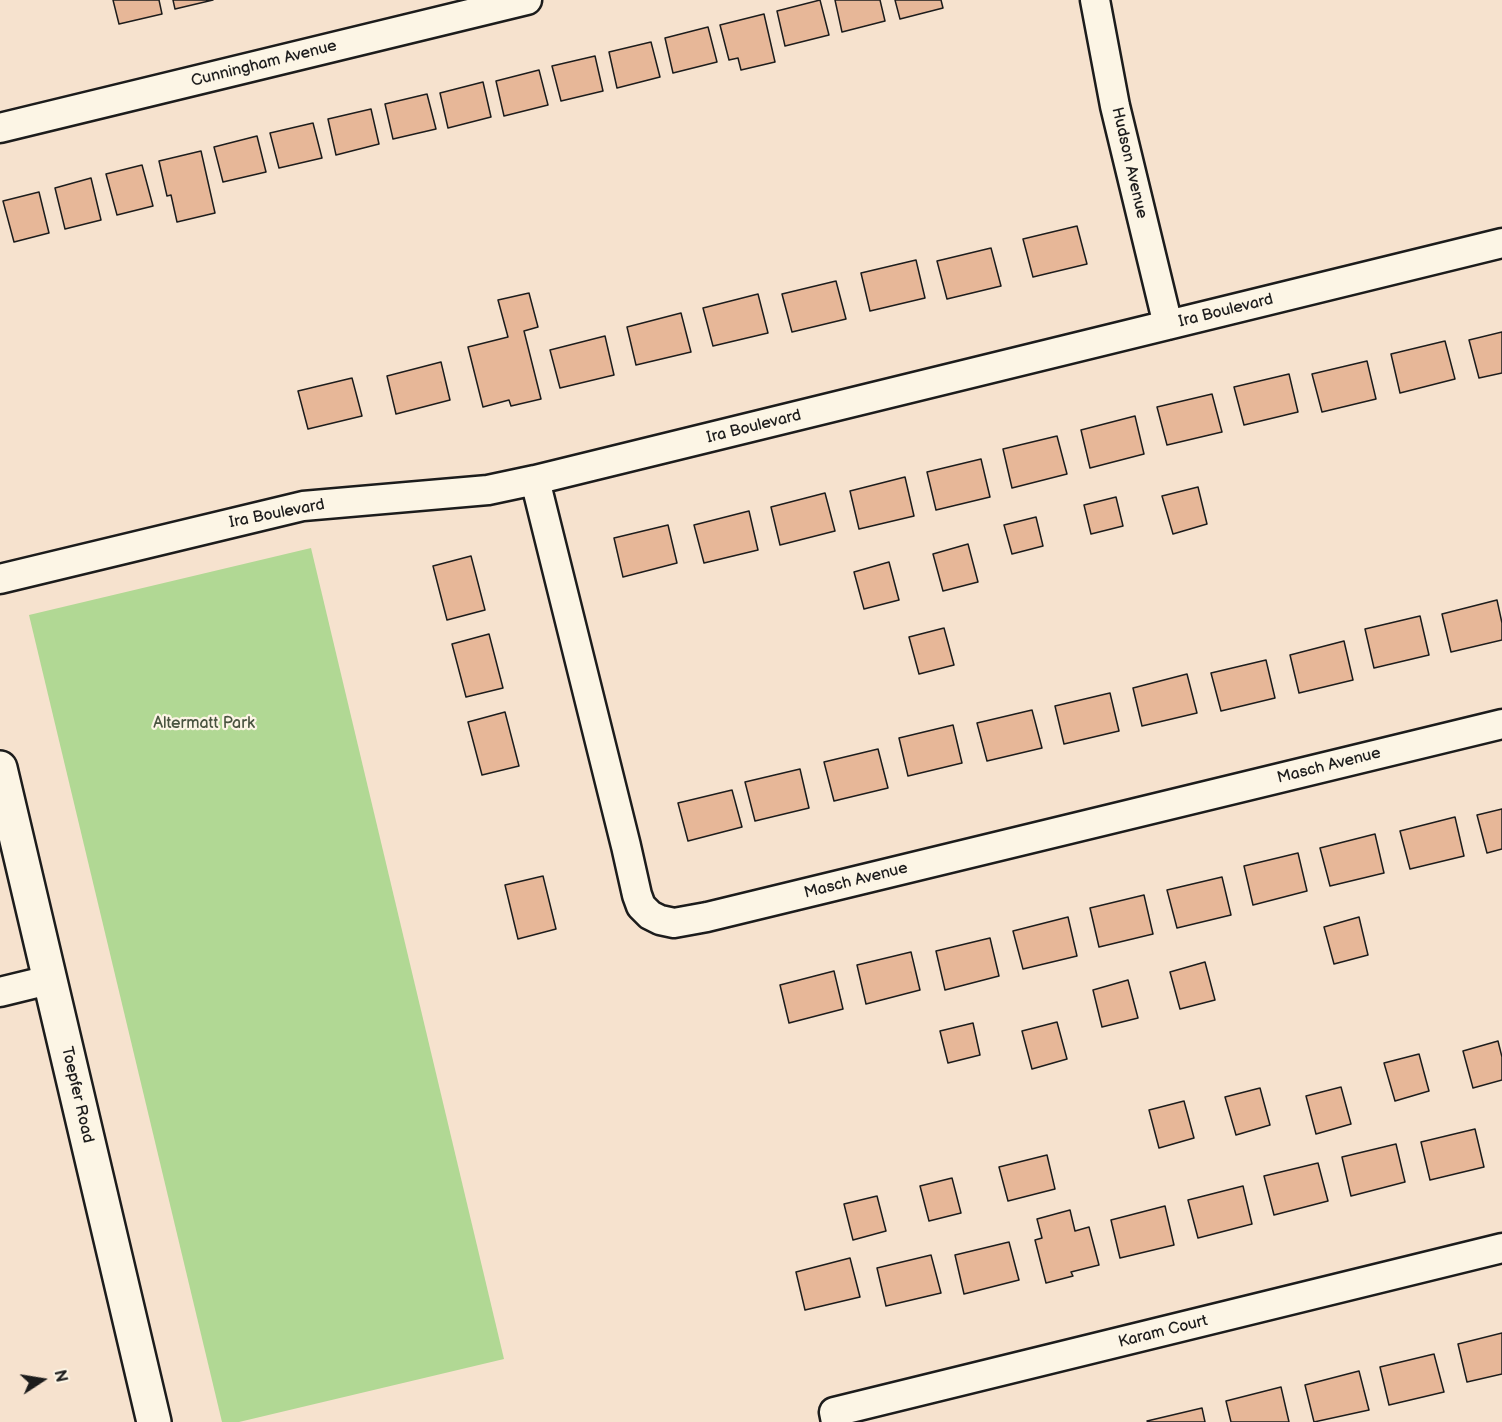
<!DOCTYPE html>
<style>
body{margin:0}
#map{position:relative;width:1502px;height:1422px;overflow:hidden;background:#f6e2ce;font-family:"Balsamiq Sans",sans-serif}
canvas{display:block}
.north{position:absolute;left:12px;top:1350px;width:60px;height:60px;-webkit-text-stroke:4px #fcf5e5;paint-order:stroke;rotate:78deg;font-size:16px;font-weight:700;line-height:24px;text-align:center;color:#1c1c1c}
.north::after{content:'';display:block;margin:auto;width:21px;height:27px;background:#1c1c1c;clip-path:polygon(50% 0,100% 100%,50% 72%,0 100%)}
</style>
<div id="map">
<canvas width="1502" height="1422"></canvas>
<div class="north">N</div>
</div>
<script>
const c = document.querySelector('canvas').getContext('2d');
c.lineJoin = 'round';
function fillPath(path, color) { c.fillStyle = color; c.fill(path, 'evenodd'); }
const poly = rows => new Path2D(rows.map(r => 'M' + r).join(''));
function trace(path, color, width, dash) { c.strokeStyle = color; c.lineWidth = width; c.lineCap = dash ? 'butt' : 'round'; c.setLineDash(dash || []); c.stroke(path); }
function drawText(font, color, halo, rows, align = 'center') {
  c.font = font + ' "Balsamiq Sans",sans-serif'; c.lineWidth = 4.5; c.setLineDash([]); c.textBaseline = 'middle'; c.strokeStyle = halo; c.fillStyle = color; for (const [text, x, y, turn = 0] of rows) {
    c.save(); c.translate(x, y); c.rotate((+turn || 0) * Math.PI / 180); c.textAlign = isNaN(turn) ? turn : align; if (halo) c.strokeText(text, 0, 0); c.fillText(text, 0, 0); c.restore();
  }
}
const green = poly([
 [311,548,504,1359,239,1422,222,1422,29,615]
]);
const building = poly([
 [113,0,159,0,162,14,119,24,113,0],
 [173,0,213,0,175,9,173,0],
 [820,0,829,35,785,46,777,11,820,0],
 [835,0,880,0,885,21,842,32,835,0],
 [895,0,941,0,943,8,900,19,895,0],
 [764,14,775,62,741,70,738,58,729,60,720,25,764,14],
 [708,27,717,62,673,73,665,38,708,27],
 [651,42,660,77,617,88,609,52,651,42],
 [595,56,603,91,561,101,552,66,595,56],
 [539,70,548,105,504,116,496,81,539,70],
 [483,82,491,117,448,128,440,93,483,82],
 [427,94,436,129,393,139,385,104,427,94],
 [371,109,379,144,336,155,328,119,371,109],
 [313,123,322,158,279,168,270,133,313,123],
 [257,136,266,172,223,182,214,147,257,136],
 [201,151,215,213,177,222,171,195,167,196,159,161,201,151],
 [142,165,153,206,117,215,106,174,142,165],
 [91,178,101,220,65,229,55,188,91,178],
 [39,192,49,233,14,242,3,201,39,192],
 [1077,226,1087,264,1033,277,1023,239,1077,226],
 [991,248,1001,286,947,299,937,261,991,248],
 [916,260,925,298,870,311,861,273,916,260],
 [836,281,846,319,792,332,782,294,836,281],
 [529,293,538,327,524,331,541,399,511,406,509,400,483,407,468,347,508,337,498,300,529,293],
 [758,294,768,333,713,346,703,308,758,294],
 [681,313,691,352,636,365,627,327,681,313],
 [1502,332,1502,373,1479,378,1469,340,1502,332],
 [605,336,614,375,560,388,550,350,605,336],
 [1445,341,1455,379,1400,393,1391,354,1445,341],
 [1367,361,1376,399,1322,412,1312,374,1367,361],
 [441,362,450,400,396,414,387,376,441,362],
 [1289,374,1298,412,1244,425,1234,387,1289,374],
 [352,378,362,416,308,429,298,391,352,378],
 [1212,394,1222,432,1167,445,1157,407,1212,394],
 [1135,416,1144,454,1090,468,1081,430,1135,416],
 [1057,436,1067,474,1012,488,1003,449,1057,436],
 [981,459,990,497,936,510,927,472,981,459],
 [905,477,914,516,859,529,850,491,905,477],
 [1198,487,1207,524,1173,534,1162,496,1198,487],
 [825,493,835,531,780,545,771,507,825,493],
 [1116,497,1123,526,1091,534,1084,505,1116,497],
 [749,511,758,550,704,563,694,525,749,511],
 [1036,517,1043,546,1012,554,1004,525,1036,517],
 [668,525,677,563,623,577,614,538,668,525],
 [968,544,978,582,943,591,933,554,968,544],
 [471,556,485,610,447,620,433,566,471,556],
 [889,562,899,600,864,609,854,572,889,562],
 [1497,600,1502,623,1502,640,1451,652,1442,614,1497,600],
 [1420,616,1429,655,1374,668,1365,629,1420,616],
 [944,628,954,665,919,674,909,637,944,628],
 [489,634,503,688,466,697,452,644,489,634],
 [1344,641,1353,680,1299,693,1290,655,1344,641],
 [1266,660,1275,698,1221,711,1211,673,1266,660],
 [1187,674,1197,713,1142,726,1133,688,1187,674],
 [1110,693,1119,731,1064,744,1055,706,1110,693],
 [1032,710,1042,748,987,761,977,723,1032,710],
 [505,712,519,766,482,775,468,722,505,712],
 [953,725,962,763,908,776,899,738,953,725],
 [878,749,888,788,834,801,824,762,878,749],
 [800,769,809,808,755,821,745,782,800,769],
 [732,790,742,827,688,841,678,803,732,790],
 [1502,809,1502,849,1487,853,1477,815,1502,809],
 [1455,817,1464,856,1410,869,1400,831,1455,817],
 [1375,834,1384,873,1330,886,1320,848,1375,834],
 [1298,853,1307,891,1253,905,1244,866,1298,853],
 [543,876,556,929,518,939,505,885,543,876],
 [1222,877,1231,915,1177,928,1167,890,1222,877],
 [1144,895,1153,934,1099,947,1090,908,1144,895],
 [1068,917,1077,956,1023,969,1013,931,1068,917],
 [1359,917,1368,955,1334,964,1324,927,1359,917],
 [990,938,999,976,945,990,936,951,990,938],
 [911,952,920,990,866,1004,857,965,911,952],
 [1205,962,1215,1000,1180,1009,1170,972,1205,962],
 [834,971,843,1009,789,1023,780,985,834,971],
 [1128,980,1138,1018,1102,1027,1093,990,1128,980],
 [1057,1022,1067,1059,1032,1069,1022,1031,1057,1022],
 [973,1023,980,1055,948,1063,940,1031,973,1023],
 [1498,1041,1502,1057,1502,1080,1473,1088,1463,1051,1498,1041],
 [1419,1054,1429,1091,1395,1101,1384,1063,1419,1054],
 [1341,1087,1351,1124,1316,1134,1306,1096,1341,1087],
 [1260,1088,1270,1125,1236,1135,1225,1097,1260,1088],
 [1184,1101,1194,1138,1159,1148,1149,1110,1184,1101],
 [1475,1129,1484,1167,1430,1180,1421,1142,1475,1129],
 [1396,1144,1405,1182,1351,1196,1342,1157,1396,1144],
 [1047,1155,1055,1189,1008,1201,999,1167,1047,1155],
 [1318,1163,1328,1201,1274,1215,1264,1176,1318,1163],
 [952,1178,961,1213,929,1221,920,1186,952,1178],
 [1243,1186,1252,1224,1198,1238,1188,1200,1243,1186],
 [877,1196,886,1231,853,1240,844,1204,877,1196],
 [1165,1206,1174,1245,1120,1258,1111,1220,1165,1206],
 [1070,1210,1075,1231,1089,1227,1099,1265,1071,1272,1073,1276,1046,1283,1035,1240,1042,1238,1037,1219,1070,1210],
 [1009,1242,1019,1280,964,1294,955,1255,1009,1242],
 [931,1255,941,1293,886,1306,877,1268,931,1255],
 [850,1258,860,1297,805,1310,796,1272,850,1258],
 [1502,1333,1502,1374,1467,1382,1458,1344,1502,1333],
 [1434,1354,1444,1392,1389,1405,1380,1367,1434,1354],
 [1359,1371,1369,1410,1314,1422,1305,1385,1359,1371],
 [1281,1387,1289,1422,1231,1422,1226,1401,1281,1387],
 [1202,1408,1205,1422,1148,1422,1147,1421,1202,1408]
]);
const street = poly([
 [1095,0,1115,106,1168,325],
 [0,128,527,0],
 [535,480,626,846,637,895,641,906,650,915,660,920,674,923,707,917,1502,724],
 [0,579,303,506,488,490,535,480,1502,243],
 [0,992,49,980],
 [836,1422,834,1412,1502,1248]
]);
const secondary = poly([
 [0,768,154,1422]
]);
const streetNames = [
 ["Cunningham Avenue",264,64,-14],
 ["Hudson Avenue",1129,163,77],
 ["Ira Boulevard",1226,311,-14],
 ["Ira Boulevard",754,427,-14],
 ["Ira Boulevard",277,514,-11],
 ["Masch Avenue",1329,766,-14],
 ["Masch Avenue",856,881,-14],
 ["Toepfer Road",77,1095,77],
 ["Karam Court",1163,1332,-14]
];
const parkNames = [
 ["Altermatt Park",204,724]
];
fillPath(green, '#b1d894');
fillPath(building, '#e7b798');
trace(building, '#1c1c1c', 1.5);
trace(street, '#1c1c1c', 33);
trace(secondary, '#1c1c1c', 38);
trace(street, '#fcf5e5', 28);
trace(secondary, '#fcf5e5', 33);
drawText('16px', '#1c1c1c', '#fcf5e5', streetNames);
drawText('16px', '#495440', '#fcf5e5', parkNames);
</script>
